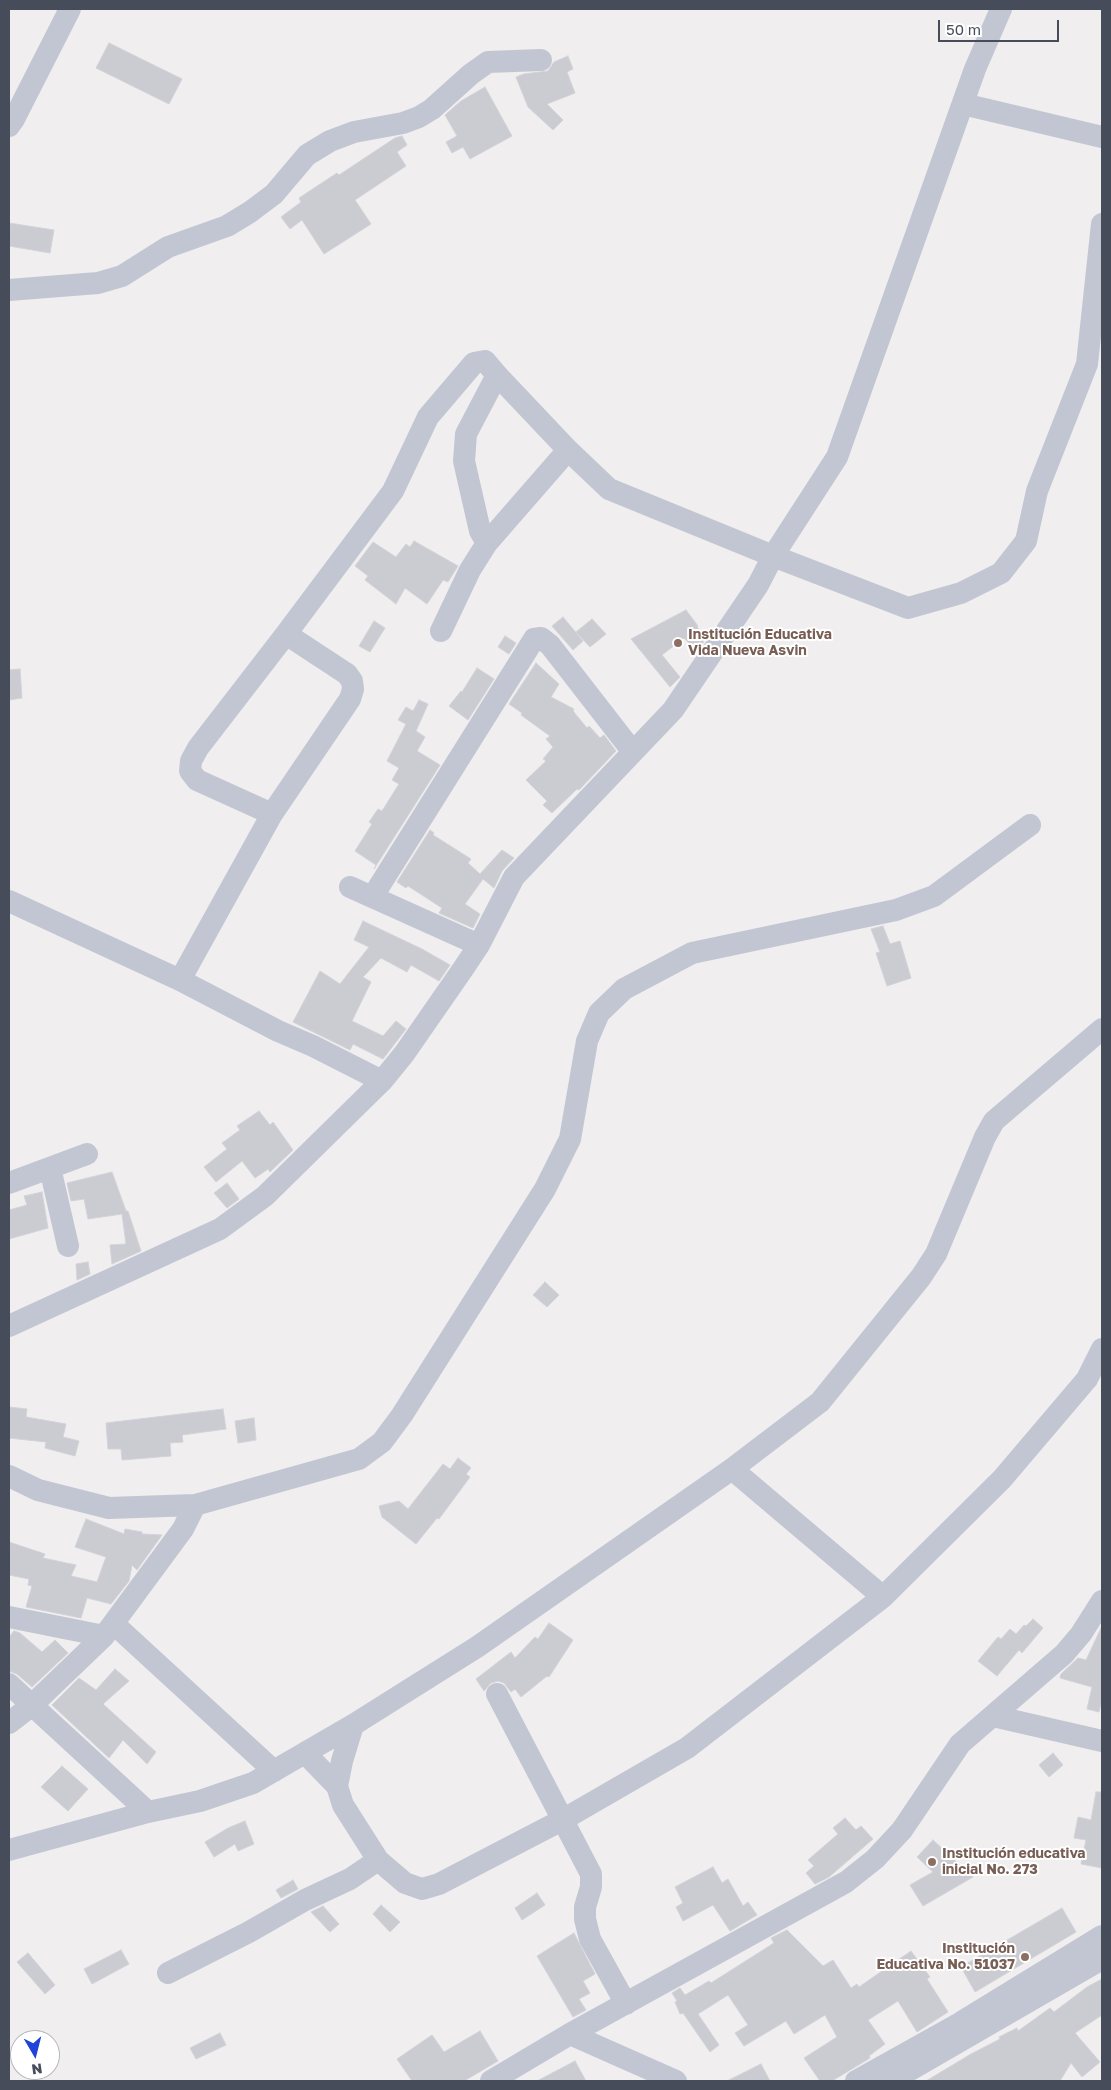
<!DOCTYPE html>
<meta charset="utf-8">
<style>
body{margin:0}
#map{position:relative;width:1111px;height:2090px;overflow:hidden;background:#f0eeee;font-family:"Golos Text",sans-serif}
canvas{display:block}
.frame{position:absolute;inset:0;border:10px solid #464c5a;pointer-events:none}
.north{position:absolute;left:10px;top:2030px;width:50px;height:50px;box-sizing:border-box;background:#fff;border:1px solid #b5b7bd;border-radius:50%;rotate:172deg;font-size:14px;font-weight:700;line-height:20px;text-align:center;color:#464c5a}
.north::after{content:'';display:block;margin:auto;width:18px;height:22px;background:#1f43d9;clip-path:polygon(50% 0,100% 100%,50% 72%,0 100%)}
.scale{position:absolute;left:938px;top:20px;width:121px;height:22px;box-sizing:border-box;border:2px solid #464c5a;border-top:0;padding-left:6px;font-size:15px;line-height:18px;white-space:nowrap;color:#464c5a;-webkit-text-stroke:4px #fff;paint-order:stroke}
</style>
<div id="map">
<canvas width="1111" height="2090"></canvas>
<div class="frame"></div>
<div class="north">N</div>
<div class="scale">50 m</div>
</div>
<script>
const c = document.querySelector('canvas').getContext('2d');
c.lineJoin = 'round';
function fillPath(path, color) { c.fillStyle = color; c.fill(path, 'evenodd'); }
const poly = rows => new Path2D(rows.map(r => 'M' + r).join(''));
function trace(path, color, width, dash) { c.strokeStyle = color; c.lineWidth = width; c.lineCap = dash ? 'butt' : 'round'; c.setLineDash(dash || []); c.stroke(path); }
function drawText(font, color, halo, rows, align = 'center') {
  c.font = font + ' "Golos Text",sans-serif'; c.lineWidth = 4; c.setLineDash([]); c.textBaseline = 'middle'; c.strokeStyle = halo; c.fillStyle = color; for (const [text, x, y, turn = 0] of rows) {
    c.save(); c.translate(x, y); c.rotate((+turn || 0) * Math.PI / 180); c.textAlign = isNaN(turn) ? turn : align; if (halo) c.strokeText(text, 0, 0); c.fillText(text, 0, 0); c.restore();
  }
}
const building = poly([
 [109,43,182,79,169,104,96,68,109,43],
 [568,56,573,69,567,72,575,93,547,104,563,120,553,130,528,107,516,77,524,74,548,71,554,62,568,56],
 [485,87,512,136,470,159,463,147,452,153,446,142,457,136,445,115,461,101,485,87],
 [402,136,407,145,397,152,406,166,355,200,371,224,324,254,302,220,290,229,281,217,301,202,299,198,337,173,339,175,395,138,402,136],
 [9,223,54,230,50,253,9,246,9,223],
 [414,541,458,566,448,582,443,580,427,604,405,588,396,604,365,580,368,576,355,566,373,542,396,557,406,544,410,547,414,541],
 [686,610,698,626,697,627,707,637,697,651,684,638,662,655,680,677,670,687,631,639,686,610],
 [563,617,583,641,573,650,552,626,563,617],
 [592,619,606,634,590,647,576,632,592,619],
 [374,621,385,628,370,652,359,646,374,621],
 [505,636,516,643,509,654,498,647,505,636],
 [536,663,559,684,551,697,574,709,573,711,587,728,589,726,600,738,604,735,616,751,579,790,577,789,552,813,543,805,547,801,526,780,546,761,543,759,553,747,546,739,550,736,521,715,522,713,509,704,536,663],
 [477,668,494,679,468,720,449,706,461,691,462,692,477,668],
 [20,669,22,698,9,700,9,670,20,669],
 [419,700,428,704,416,731,425,737,417,751,440,765,374,869,376,865,355,851,372,824,369,822,378,809,382,811,399,784,392,780,399,768,387,761,406,724,398,720,406,707,413,711,419,700],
 [430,830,434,833,433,835,471,859,468,863,480,874,502,850,514,858,502,871,494,888,483,879,465,904,480,914,473,928,439,913,442,908,408,886,406,888,397,882,430,830],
 [363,921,422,949,450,965,439,981,411,965,407,972,381,958,363,977,371,982,352,1021,383,1036,396,1021,406,1029,383,1059,353,1044,350,1050,293,1022,320,971,340,984,369,947,354,940,363,921],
 [883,926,890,944,900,941,911,978,887,986,876,953,880,952,871,929,883,926],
 [259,1111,270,1125,273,1122,293,1150,272,1170,270,1172,268,1169,255,1178,242,1161,216,1182,204,1167,227,1149,222,1143,240,1130,237,1126,259,1111],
 [112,1172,126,1211,128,1211,141,1251,112,1264,110,1245,126,1244,122,1214,88,1219,84,1199,71,1201,67,1183,112,1172],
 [227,1183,239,1199,227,1208,214,1193,227,1183],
 [42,1192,48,1228,9,1239,9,1210,27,1205,24,1196,42,1192],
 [88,1262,90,1274,77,1280,76,1264,88,1262],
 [545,1282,559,1295,547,1307,533,1295,545,1282],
 [9,1407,27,1409,26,1417,66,1424,63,1437,79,1441,75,1456,45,1448,46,1442,9,1438,9,1407],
 [223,1409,226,1429,182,1435,183,1442,170,1443,171,1456,122,1460,121,1449,108,1449,106,1423,223,1409],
 [254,1418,256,1440,238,1443,235,1421,254,1418],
 [458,1458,471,1468,466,1474,470,1477,439,1519,437,1518,416,1544,382,1517,379,1506,399,1501,408,1509,443,1464,450,1469,458,1458],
 [86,1519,124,1534,125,1529,142,1532,142,1534,162,1535,137,1570,132,1565,129,1581,111,1604,87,1598,81,1618,26,1607,32,1586,28,1585,29,1579,9,1575,9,1542,45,1554,43,1558,76,1565,71,1576,97,1582,106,1557,75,1547,86,1519],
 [1033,1619,1043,1628,1022,1653,1019,1650,997,1676,978,1661,998,1637,1001,1639,1010,1629,1016,1634,1024,1625,1026,1626,1033,1619],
 [549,1623,573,1640,549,1677,547,1676,521,1697,515,1689,511,1692,504,1683,498,1681,491,1683,484,1691,476,1679,511,1652,515,1658,535,1637,538,1639,549,1623],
 [1102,1626,1102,1699,1099,1712,1087,1709,1092,1687,1060,1678,1061,1674,1078,1658,1086,1660,1102,1626],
 [14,1631,20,1633,42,1652,55,1640,68,1653,32,1687,17,1674,9,1671,9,1637,14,1631],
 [115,1669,129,1681,103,1704,156,1752,147,1764,123,1740,109,1758,52,1705,79,1678,96,1690,115,1669],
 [1053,1753,1063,1765,1049,1777,1039,1765,1053,1753],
 [62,1766,88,1789,68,1811,41,1787,62,1766],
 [1096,1792,1102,1792,1102,1868,1081,1864,1086,1840,1074,1838,1078,1817,1091,1820,1096,1792],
 [845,1818,856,1830,861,1826,873,1839,829,1877,815,1884,806,1873,814,1866,808,1860,838,1834,833,1828,845,1818],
 [245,1821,254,1844,238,1851,235,1844,214,1857,205,1842,228,1828,245,1821],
 [933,1840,973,1877,923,1906,910,1885,933,1872,917,1857,933,1840],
 [713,1867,722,1883,728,1879,743,1906,748,1902,757,1915,730,1931,713,1905,683,1921,676,1907,683,1903,675,1887,713,1867],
 [293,1880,298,1889,281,1898,276,1890,293,1880],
 [537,1893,545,1905,522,1920,515,1908,537,1893],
 [381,1905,400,1922,390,1932,373,1914,381,1905],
 [323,1906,339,1924,330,1932,311,1912,323,1906],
 [1062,1908,1076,1932,975,1992,961,1967,1062,1908],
 [787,1930,823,1966,833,1960,851,1988,857,1984,859,1987,911,1951,930,1977,927,1979,948,2012,917,2032,898,2001,868,2020,885,2044,869,2056,870,2058,832,2081,820,2081,804,2058,837,2037,825,2015,794,2034,786,2021,744,2046,735,2033,748,2025,728,1995,698,2014,719,2045,710,2052,683,2013,680,2014,675,2002,677,2001,672,1993,680,1988,685,1995,709,1981,711,1983,774,1943,771,1938,787,1930],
 [574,1933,595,1974,583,1981,590,1993,579,1999,586,2010,573,2017,537,1956,574,1933],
 [121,1950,129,1964,92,1984,84,1969,121,1950],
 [28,1953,55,1985,45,1994,17,1962,28,1953],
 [1102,1979,1102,2015,1075,2033,1100,2062,1082,2077,1071,2063,1060,2081,926,2081,971,2054,1000,2039,999,2037,1017,2028,1018,2031,1050,2008,1054,2012,1087,1987,1102,1979],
 [480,2031,498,2061,464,2081,412,2081,397,2059,432,2035,444,2052,480,2031],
 [220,2033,226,2045,196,2059,190,2048,220,2033],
 [575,2061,586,2081,537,2081,575,2061],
 [761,2064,770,2081,727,2081,761,2064]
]);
const minor = poly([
 [963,104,1102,137],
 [9,126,14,119,70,9],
 [9,290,98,283,122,276,168,247,227,226,250,212,274,194,307,155,330,141,354,132,403,123,419,117,432,109,471,74,488,62,541,60],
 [487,543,480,531,464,461,466,434,497,375,568,450,609,489,773,556,908,608,961,593,1001,573,1026,541,1037,491,1087,364,1102,224],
 [441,631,470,570,487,543,568,450],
 [272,814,197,780,190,771,191,761,198,748,286,634,393,491,428,417,474,363,485,361,497,375],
 [350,887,479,945],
 [373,896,534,639,541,638,550,645,633,752],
 [9,901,180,980,278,1031,313,1046,382,1081],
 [180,980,272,814,350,699,353,689,352,681,347,674,286,634],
 [50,1168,68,1246],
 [9,1183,87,1154],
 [9,1326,220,1229,265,1196,382,1081,404,1054,463,969,479,945,514,877,673,710,758,585,773,556,837,457,975,69,1001,9],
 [732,1469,883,1597],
 [9,1476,38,1490,109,1508,195,1505,359,1459,382,1442,402,1415,545,1189,570,1139,587,1041,599,1013,624,989,692,953,896,910,934,896,1030,825],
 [9,1617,104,1636],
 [114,1624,274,1771],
 [9,1684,148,1812],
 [497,1694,591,1874,591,1887,585,1907,585,1919,590,1939,626,2004],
 [993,1716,1102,1741],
 [9,1723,31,1706,104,1636,183,1529,195,1505],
 [353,1725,342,1761,337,1786,343,1805,378,1860,405,1883,422,1889,439,1884,564,1819,687,1748,883,1597,1002,1479,1087,1379,1102,1349],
 [305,1753,337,1786],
 [9,1850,148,1812,200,1801,253,1783,353,1725,477,1647,732,1469,820,1402,921,1277,936,1254,985,1137,994,1121,1102,1029],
 [168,1973,249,1932,305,1900,350,1879,378,1860],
 [570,2034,846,1882,875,1859,902,1830,960,1744,1064,1654,1081,1634,1102,1601],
 [491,2081,570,2034,676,2081],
 [856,2081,960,2023,1102,1936],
 [891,2081,1102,1959]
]);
const markers = [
 [678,643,5,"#8d6e63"],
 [932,1862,5,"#8d6e63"],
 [1025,1957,5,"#8d6e63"]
];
const educationNames = [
 ["Institución Educativa",688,635],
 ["Vida Nueva Asvin",688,651],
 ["Institución educativa",942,1854],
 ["inicial No. 273",942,1870],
 ["Institución",1015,1949,"right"],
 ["Educativa No. 51037",1015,1965,"right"]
];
fillPath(building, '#cbccd2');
trace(building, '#d2d2d9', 1);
trace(minor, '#c1c6d2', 22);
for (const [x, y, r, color] of markers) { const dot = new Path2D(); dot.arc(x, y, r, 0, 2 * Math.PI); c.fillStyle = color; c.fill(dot); trace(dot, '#fff', 2); }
drawText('bold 14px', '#785e54', '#fff', educationNames, 'left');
</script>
